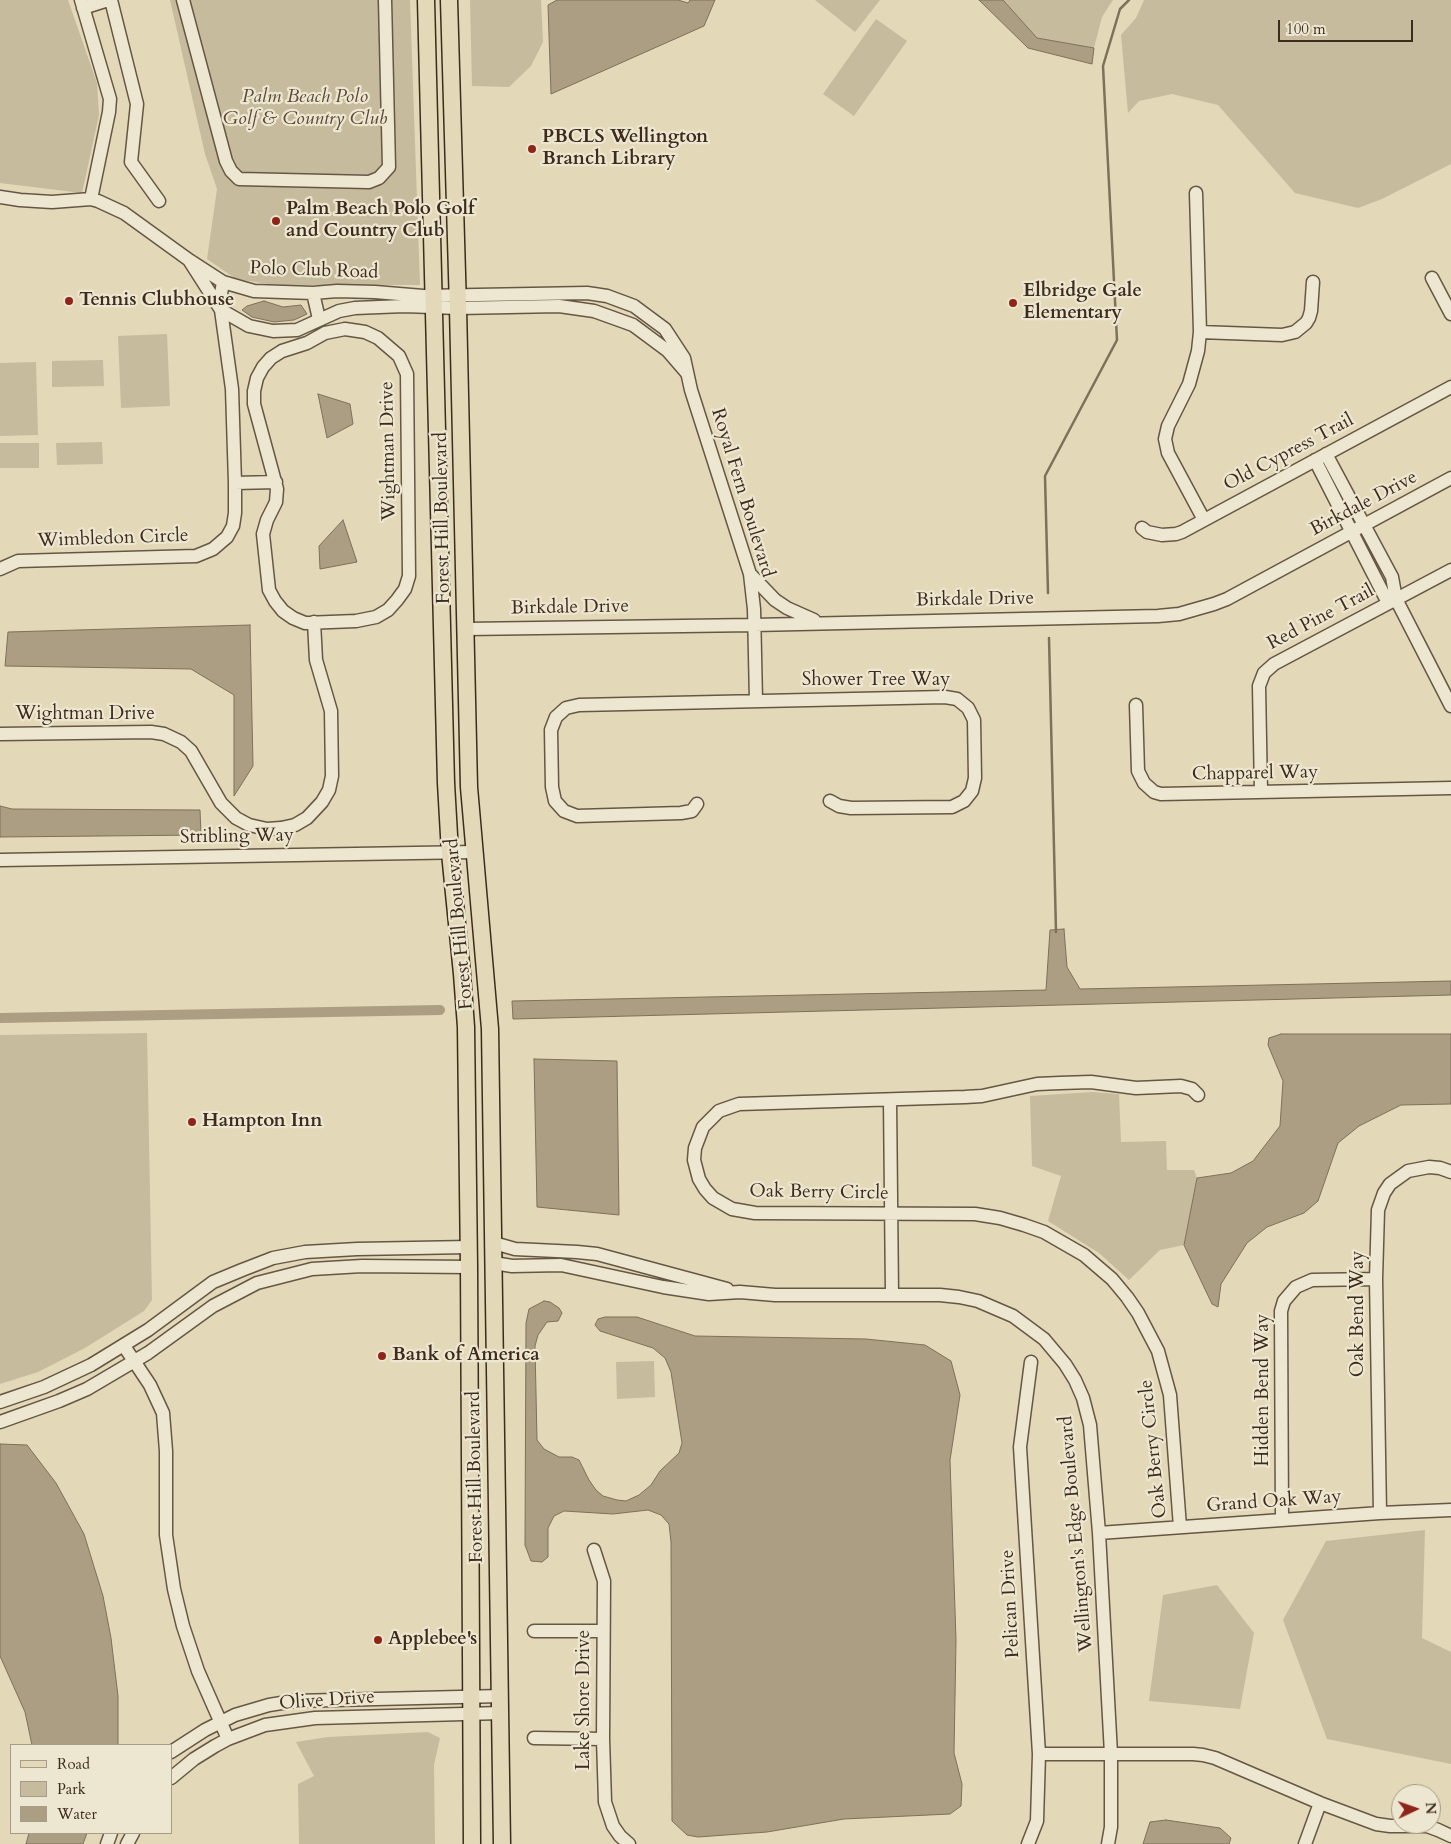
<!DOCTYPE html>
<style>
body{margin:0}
#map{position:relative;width:1451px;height:1844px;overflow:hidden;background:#e3d8b7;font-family:Cardo,serif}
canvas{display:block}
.legend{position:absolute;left:10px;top:1744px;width:162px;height:90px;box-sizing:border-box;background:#ede6d0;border:1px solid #a79c88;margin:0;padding:6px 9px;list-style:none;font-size:15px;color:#3d2c1d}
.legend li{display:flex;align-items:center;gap:10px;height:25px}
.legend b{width:25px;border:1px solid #a79c88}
.north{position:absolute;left:1391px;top:1784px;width:50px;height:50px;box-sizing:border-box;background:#ede6d0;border:1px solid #a79c88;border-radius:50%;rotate:87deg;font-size:14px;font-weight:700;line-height:20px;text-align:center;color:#3d2c1d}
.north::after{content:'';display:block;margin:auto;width:18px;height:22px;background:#8f2418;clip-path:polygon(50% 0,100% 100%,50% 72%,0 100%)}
.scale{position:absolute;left:1278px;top:20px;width:135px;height:22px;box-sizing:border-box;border:2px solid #3d2c1d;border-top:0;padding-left:6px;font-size:15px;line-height:18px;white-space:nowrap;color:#3d2c1d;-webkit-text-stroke:4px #ede6d0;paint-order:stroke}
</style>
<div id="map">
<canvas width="1451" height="1844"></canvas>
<ul class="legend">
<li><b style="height:6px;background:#e3d8b7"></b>Road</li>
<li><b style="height:14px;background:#c7bb9d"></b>Park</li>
<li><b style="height:14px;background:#ab9e83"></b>Water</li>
</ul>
<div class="north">N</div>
<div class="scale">100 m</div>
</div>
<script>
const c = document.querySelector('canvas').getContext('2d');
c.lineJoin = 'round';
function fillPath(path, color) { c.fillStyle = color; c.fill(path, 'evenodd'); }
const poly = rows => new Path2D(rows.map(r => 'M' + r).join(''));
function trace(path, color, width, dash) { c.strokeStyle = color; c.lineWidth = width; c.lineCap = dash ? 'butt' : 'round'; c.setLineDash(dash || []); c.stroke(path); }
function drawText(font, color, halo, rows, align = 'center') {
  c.font = font + ' Cardo,serif'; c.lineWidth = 4.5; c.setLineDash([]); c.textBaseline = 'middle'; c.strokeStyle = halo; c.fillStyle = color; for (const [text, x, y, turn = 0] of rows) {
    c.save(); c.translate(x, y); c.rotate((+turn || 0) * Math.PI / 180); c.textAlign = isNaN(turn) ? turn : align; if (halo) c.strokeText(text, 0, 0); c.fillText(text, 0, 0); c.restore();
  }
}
const green = poly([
 [0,0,68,0,97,83,99,115,82,193,0,183],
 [170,0,410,0,420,285,275,285,236,279,207,259,217,189,205,154],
 [470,0,541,0,543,42,531,66,509,87,472,86],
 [815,0,880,0,855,32],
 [1003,0,1113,0,1102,17,1094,48,1037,38],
 [1144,0,1451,0,1451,164,1382,199,1358,208,1295,193,1218,105,1172,94,1139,101,1128,113,1121,35,1136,18],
 [876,19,907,41,854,116,823,94],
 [167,334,170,406,121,408,118,336],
 [103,360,104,386,52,387,52,361],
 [36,362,38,435,0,436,0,363],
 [102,442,103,464,57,465,56,443],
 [0,443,39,443,39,468,0,468],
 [147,1033,152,1300,144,1311,85,1348,38,1372,0,1384,0,1035],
 [1092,1092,1119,1094,1121,1142,1166,1141,1167,1170,1194,1170,1197,1178,1184,1245,1160,1250,1129,1280,1099,1253,1048,1221,1061,1176,1032,1166,1030,1096],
 [654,1361,655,1397,617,1399,616,1362],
 [1425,1530,1422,1638,1451,1652,1451,1764,1327,1739,1283,1620,1326,1541],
 [1217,1585,1254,1633,1240,1709,1149,1701,1163,1595],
 [428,1732,440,1738,434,1765,435,1844,299,1844,298,1784,314,1776,296,1742,328,1737]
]);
const water = poly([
 [557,0,678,0,688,3,690,0,715,0,704,26,551,94,548,5,557,0],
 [979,0,1003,0,1037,38,1094,48,1092,64,1028,48,979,0],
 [264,301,283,307,301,305,307,314,294,320,274,322,252,317,242,310,247,306,264,301],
 [318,394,350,404,353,424,327,438,318,394],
 [343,520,357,562,320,569,319,546,343,520],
 [250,625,253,766,234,796,234,695,191,669,5,666,8,632,250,625],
 [0,806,12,809,200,810,201,835,0,837,0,806],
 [1064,929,1067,967,1080,989,1451,981,1451,995,513,1019,512,1001,1046,990,1050,930,1064,929],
 [1281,1034,1451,1034,1451,1104,1401,1105,1359,1126,1338,1143,1318,1201,1304,1213,1267,1227,1247,1243,1221,1284,1218,1307,1212,1304,1184,1245,1197,1178,1231,1173,1253,1161,1280,1126,1283,1081,1268,1045,1269,1038,1281,1034],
 [534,1059,617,1061,619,1215,537,1207,534,1059],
 [544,1301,550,1302,559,1308,562,1313,558,1321,547,1322,538,1335,535,1346,537,1440,544,1449,559,1457,572,1457,579,1460,589,1480,596,1490,603,1496,617,1500,626,1501,639,1495,651,1485,660,1471,679,1453,682,1443,671,1372,665,1358,653,1348,600,1331,595,1325,598,1319,605,1317,637,1317,695,1336,866,1339,925,1345,951,1361,960,1395,950,1460,956,1640,954,1753,962,1784,961,1806,950,1814,844,1819,767,1832,698,1837,687,1835,672,1821,671,1542,669,1524,661,1515,648,1510,613,1514,564,1511,554,1516,548,1528,548,1557,542,1562,531,1561,525,1545,526,1323,529,1309,544,1301],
 [0,1444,27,1445,56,1483,84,1534,103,1596,111,1638,118,1696,118,1745,32,1745,25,1712,0,1656,0,1444],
 [1166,1820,1220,1828,1231,1838,1229,1844,1143,1844,1150,1822,1166,1820],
 [29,1833,87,1833,83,1844,26,1844,29,1833]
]);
const stream = poly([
 [1048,593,1045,476,1117,340,1103,66,1120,9,1129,0],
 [1049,638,1056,932]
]);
const canal = poly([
 [0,1018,440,1010]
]);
const minor = poly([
 [81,0,110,99,109,112,91,199],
 [111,0,137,104,131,162,159,201],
 [183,0,226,161,231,171,239,179,369,182,379,178,389,167,385,0],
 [83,8,108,0],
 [1196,193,1200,332,1198,351,1189,384,1168,426,1165,439,1168,453,1204,520],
 [0,197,20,200,52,202,91,199,98,201,124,213,189,260],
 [1432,278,1451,314],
 [313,293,319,319],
 [345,329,365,332,378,338,399,356,407,374,409,576,405,589,397,600,388,610,376,617,356,621,305,623,293,618,283,611,275,601,269,590,263,534,267,520,276,502,277,489,254,404,254,391,257,378,263,367,271,358,282,351,307,343,325,333,345,329],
 [1200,332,1282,335,1295,332,1306,323,1309,318,1311,311,1313,282],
 [687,373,668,351,633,325,594,311,559,306,458,308,404,306,355,308,339,311,297,330,273,331,249,326,221,310,189,260,223,282,254,291,313,293,337,291,375,292,423,296,587,293,607,296,634,306,665,329,684,358,691,390,750,574,754,609,756,701],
 [1326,454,1392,577,1396,599,1451,706],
 [1315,460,1385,597,1396,599],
 [235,483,276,482],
 [1142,528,1147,532,1162,535,1176,534,1182,532,1451,387],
 [0,569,18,561,196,556,213,549,227,537,233,526,235,513,235,483,232,389,221,310,221,294,223,282],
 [750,574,775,600,787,608,814,620],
 [466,629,754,625,1158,616,1179,614,1214,604,1227,599,1451,478],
 [1136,705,1138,771,1144,783,1154,792,1161,794,1451,788],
 [0,734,151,732,164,734,181,742,191,751,221,803,236,818,249,825,267,829,281,828,295,825,307,818,322,802,329,790,332,776,331,711,316,660,314,622],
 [1261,792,1259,686,1264,673,1274,664,1451,570],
 [697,804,692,811,681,813,577,816,564,811,555,801,552,787,551,730,556,717,566,708,579,705,945,697,957,699,968,708,974,720,975,778,972,791,964,801,952,807,851,808,839,806,830,801],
 [0,860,474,852],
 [890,1100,892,1295],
 [494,1243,515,1249,577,1252,597,1254,727,1289],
 [494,1263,512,1266,561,1265,663,1287,709,1294,740,1292,775,1295,940,1295,959,1297,978,1301,1013,1316,1044,1339,1065,1364,1075,1380,1083,1398,1090,1425,1099,1533,1111,1754,1111,1827,1108,1844],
 [124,1346,150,1385,163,1413,166,1451,166,1535,174,1589,183,1626,198,1671,228,1739],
 [0,1402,44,1387,91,1365,148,1330,213,1282,242,1270,273,1258,305,1252,357,1249,469,1247],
 [0,1422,59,1401,87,1389,148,1353,213,1306,257,1283,312,1269,362,1266,469,1267],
 [1380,1513,1376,1279,1378,1210,1384,1193,1390,1184,1408,1171,1429,1167,1440,1168,1451,1172],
 [1282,1520,1281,1311,1284,1301,1296,1287,1312,1280,1376,1279],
 [1180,1527,1170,1395,1158,1351,1138,1313,1127,1297,1112,1279,1084,1255,1044,1232,1024,1225,1000,1218,975,1214,755,1213,732,1209,713,1198,705,1189,699,1179,694,1160,695,1148,703,1127,719,1111,739,1104,965,1097,982,1096,1037,1084,1060,1083,1091,1082,1136,1088,1181,1086,1192,1089,1198,1095],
 [1099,1533,1380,1513,1451,1510],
 [594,1550,604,1581,603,1739,605,1802,613,1826,620,1836,629,1844],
 [534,1631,603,1631],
 [534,1738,603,1739],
 [171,1752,205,1730,235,1715,269,1705,294,1701,501,1696],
 [1039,1754,1193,1754,1203,1755,1215,1758,1320,1803,1376,1824,1390,1826,1427,1826,1438,1830,1451,1836],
 [171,1778,194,1759,215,1746,228,1739,265,1725,315,1718,501,1713],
 [107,1844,111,1833],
 [127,1844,133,1833],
 [1028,1844,1037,1821,1039,1754,1020,1447,1031,1362],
 [1305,1844,1320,1803]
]);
const major = poly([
 [426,0,446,783,450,853,462,974,466,1027,469,1267,472,1844],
 [449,0,458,308,469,787,490,1029,502,1844]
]);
const markers = [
 [532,149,5,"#8f2418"],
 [276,221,5,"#8f2418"],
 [69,301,5,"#8f2418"],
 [1013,303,5,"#8f2418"],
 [192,1122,5,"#8f2418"],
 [382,1356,5,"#8f2418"],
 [378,1640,5,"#8f2418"]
];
const parkNames = [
 ["Palm Beach Polo",305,98],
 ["Golf & Country Club",305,120]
];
const poiNames = [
 ["PBCLS Wellington",542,138],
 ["Branch Library",542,160],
 ["Palm Beach Polo Golf",286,210],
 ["and Country Club",286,232],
 ["Elbridge Gale",1023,292],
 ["Elementary",1023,314],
 ["Tennis Clubhouse",79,301],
 ["Hampton Inn",202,1122],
 ["Bank of America",392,1356],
 ["Applebee's",388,1640]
];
const streetNames = [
 ["Polo Club Road",314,271,2],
 ["Wightman Drive",389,451,-91],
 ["Old Cypress Trail",1289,453,-28],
 ["Royal Fern Boulevard",742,493,73],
 ["Birkdale Drive",1364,504,-28],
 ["Forest Hill Boulevard",443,518,-91],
 ["Wimbledon Circle",113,539,-2],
 ["Birkdale Drive",975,600,-1],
 ["Birkdale Drive",570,608,-1],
 ["Red Pine Trail",1321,618,-28],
 ["Shower Tree Way",876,681],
 ["Wightman Drive",85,715],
 ["Chapparel Way",1255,774,-1],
 ["Stribling Way",237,837,-1],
 ["Forest Hill Boulevard",460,924,-95],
 ["Oak Berry Circle",819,1193,1],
 ["Oak Bend Way",1359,1314,-90],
 ["Hidden Bend Way",1264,1390,-90],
 ["Oak Berry Circle",1154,1449,-96],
 ["Forest Hill Boulevard",476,1477,-91],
 ["Grand Oak Way",1274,1502,-4],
 ["Wellington's Edge Boulevard",1077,1534,-95],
 ["Pelican Drive",1011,1604,-93],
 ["Lake Shore Drive",585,1700,-90],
 ["Olive Drive",327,1701,-4]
];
fillPath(green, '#c7bb9d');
fillPath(water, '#ab9e83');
trace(water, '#7f705a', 1);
trace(stream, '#7f705a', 2.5);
trace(canal, '#ab9e83', 10);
trace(minor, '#665744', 15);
trace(major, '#3d2c1d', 19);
trace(minor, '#ede6d0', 12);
trace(major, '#e3d8b7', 16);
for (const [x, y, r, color] of markers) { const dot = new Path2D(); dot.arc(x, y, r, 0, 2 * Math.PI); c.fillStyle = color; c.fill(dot); trace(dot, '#ede6d0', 2); }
drawText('italic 19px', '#594937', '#ede6d0', parkNames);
drawText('bold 19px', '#3d2c1d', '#ede6d0', poiNames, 'left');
drawText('19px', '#3d2c1d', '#ede6d0', streetNames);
</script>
